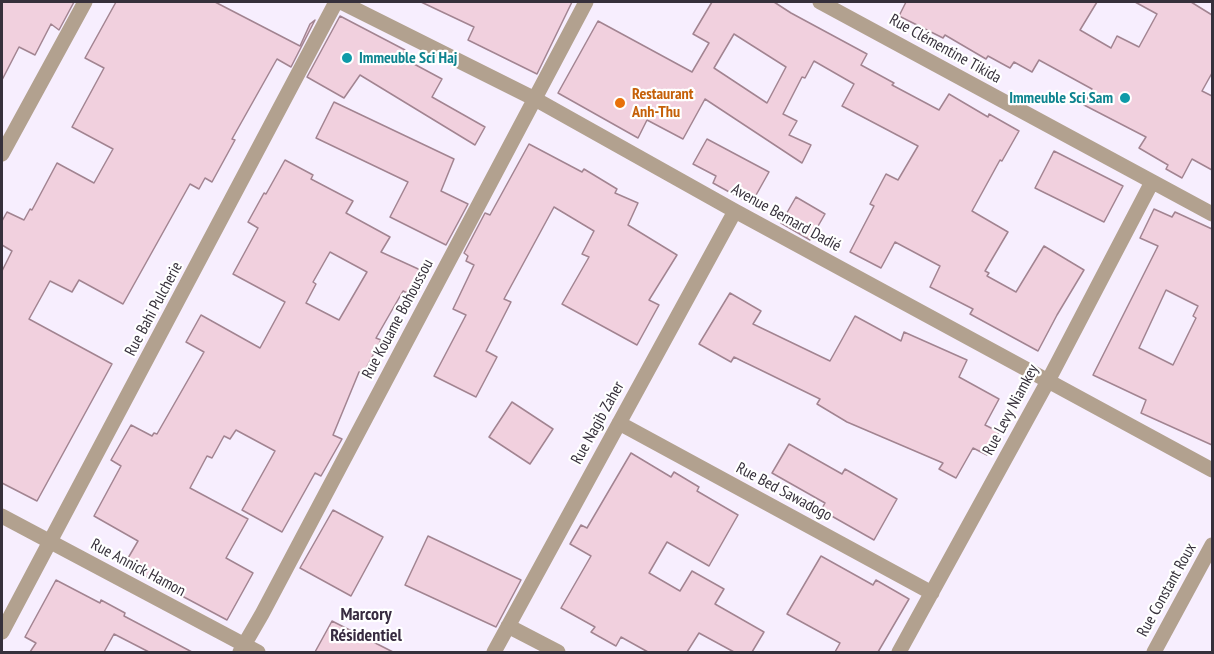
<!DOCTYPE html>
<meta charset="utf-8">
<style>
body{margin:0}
#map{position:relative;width:1214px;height:654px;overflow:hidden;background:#f7eefe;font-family:"PT Sans Narrow",sans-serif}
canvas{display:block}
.frame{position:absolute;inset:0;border:3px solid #36303b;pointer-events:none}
</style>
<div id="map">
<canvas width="1214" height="654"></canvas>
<div class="frame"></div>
</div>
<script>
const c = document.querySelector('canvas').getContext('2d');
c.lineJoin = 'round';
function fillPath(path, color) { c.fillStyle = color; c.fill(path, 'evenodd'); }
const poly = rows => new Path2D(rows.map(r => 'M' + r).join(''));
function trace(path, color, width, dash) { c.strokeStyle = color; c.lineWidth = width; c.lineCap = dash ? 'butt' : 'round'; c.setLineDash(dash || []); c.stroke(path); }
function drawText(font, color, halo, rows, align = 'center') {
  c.font = font + ' "PT Sans Narrow",sans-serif'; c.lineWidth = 4.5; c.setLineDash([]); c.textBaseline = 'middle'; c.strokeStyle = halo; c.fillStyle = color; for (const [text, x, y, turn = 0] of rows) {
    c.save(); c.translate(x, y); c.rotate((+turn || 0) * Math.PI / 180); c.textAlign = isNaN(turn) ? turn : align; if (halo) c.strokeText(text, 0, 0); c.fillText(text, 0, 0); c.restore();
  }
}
const building = poly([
 [2,2,74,2,59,30,51,24,35,55,19,47,2,80,2,2],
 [116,2,215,2,300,46,310,24,315,20,291,67,277,59,232,139,235,140,212,182,205,178,199,189,190,184,123,304,79,280,72,292,50,281,29,319,112,364,37,501,2,483,2,271,12,251,2,245,2,221,7,212,24,220,30,209,32,210,57,163,94,183,113,149,72,127,104,68,85,58,116,2],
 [421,2,572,2,537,74,468,40,474,27,421,2],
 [712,2,774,2,791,13,867,54,861,65,894,83,892,85,939,110,949,94,988,117,989,114,1019,131,1002,161,1000,160,972,211,1008,232,985,271,989,273,987,276,1016,292,1044,246,1084,270,1057,315,1038,351,970,314,973,309,930,287,940,266,895,242,881,268,850,252,874,206,870,204,886,174,898,180,918,146,842,106,854,84,814,61,805,78,802,77,783,114,797,121,789,135,811,145,802,163,705,99,683,139,647,120,638,138,558,93,598,21,692,72,709,43,693,34,712,2],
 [734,34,786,67,767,103,714,68,734,34],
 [906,2,1097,2,1080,30,1111,48,1117,36,1139,47,1157,14,1135,2,1191,2,1212,15,1212,73,1202,91,1212,96,1212,170,1192,159,1182,178,1166,169,1168,165,1139,148,1146,137,1084,105,1092,89,1039,60,1032,72,1014,62,1010,68,988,56,986,59,945,35,943,38,899,16,906,2],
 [340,16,405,50,401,57,442,79,432,97,485,127,475,145,360,75,344,98,307,77,340,16],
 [334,102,454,159,441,191,468,204,446,245,390,217,408,182,316,138,334,102],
 [707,139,769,172,751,204,713,183,716,176,693,164,707,139],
 [529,144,582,172,584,169,617,189,615,193,638,203,628,225,677,255,649,300,659,305,637,345,562,304,589,257,582,254,594,231,554,207,504,299,511,302,486,351,497,357,476,397,434,376,466,315,453,309,474,265,466,261,468,256,464,253,485,213,490,215,529,144],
 [1054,151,1123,186,1104,222,1035,188,1054,151],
 [285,160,313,175,311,179,353,201,346,213,390,237,381,252,427,273,416,297,403,291,376,338,381,340,363,374,359,372,333,435,342,439,321,476,315,473,282,532,242,510,275,451,236,430,230,439,224,436,212,458,207,456,190,488,248,519,226,558,253,573,227,620,124,565,138,541,94,516,121,466,111,460,131,425,152,436,154,433,157,434,204,352,186,342,201,315,260,348,285,302,233,274,258,228,248,222,264,193,266,194,285,160],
 [330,252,367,272,339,320,306,303,316,284,313,282,330,252],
 [796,197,825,214,810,240,781,223,796,197],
 [1154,209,1172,217,1175,212,1212,229,1212,445,1141,413,1146,400,1093,375,1158,246,1140,238,1154,209],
 [1166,290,1198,306,1193,316,1196,318,1173,365,1139,348,1166,290],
 [730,293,761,311,753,324,830,361,855,316,901,341,904,332,967,360,959,377,999,399,985,425,999,432,987,455,973,448,956,478,939,469,943,463,847,422,817,404,820,399,734,357,731,362,699,344,730,293],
 [512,402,553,429,530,464,489,437,512,402],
 [789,444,842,474,845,469,897,499,874,540,821,510,825,503,772,473,789,444],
 [631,453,671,477,674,472,699,487,697,491,738,515,709,566,667,542,649,573,680,591,692,571,724,589,715,604,764,632,752,652,734,652,699,633,687,652,648,652,621,637,616,646,591,632,595,627,561,608,591,556,570,544,581,525,587,528,631,453],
 [333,510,383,537,351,596,300,568,333,510],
 [428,536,521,580,496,627,405,585,428,536],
 [821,556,873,585,876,580,909,599,878,652,835,652,840,643,787,614,821,556],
 [56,580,100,603,101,600,125,613,124,616,192,652,149,652,114,634,104,652,30,652,36,643,25,637,56,580],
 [332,621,393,652,315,652,332,621]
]);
const street = poly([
 [341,2,535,99,735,211,1212,470],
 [820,2,1212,214],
 [2,154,85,2],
 [619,423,932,593],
 [2,516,258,652],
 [508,626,558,652],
 [2,632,336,2],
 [240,652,262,614,586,2],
 [494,652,735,211],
 [899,652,1048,381,1152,182],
 [1154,652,1212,545]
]);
const markers = [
 [347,58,6,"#0f9aa8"],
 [1125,98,6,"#0f9aa8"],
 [620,103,6,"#e8710a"]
];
const streetNames = [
 ["Rue Clémentine Tikida",945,49,29],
 ["Avenue Bernard Dadié",786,218,29],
 ["Rue Bahi Pulcherie",154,309,-62],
 ["Rue Kouame Bohoussou",398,319,-62],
 ["Rue Levy Niamkey",1011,410,-62],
 ["Rue Nagib Zaher",598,423,-61],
 ["Rue Bed Sawadogo",784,492,28],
 ["Rue Annick Hamon",138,568,28],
 ["Rue Constant Roux",1167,590,-61]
];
const cultureNames = [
 ["Immeuble Sci Haj",359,58],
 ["Immeuble Sci Sam",1113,98,"right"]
];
const foodNames = [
 ["Restaurant",632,94],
 ["Anh-Thu",632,112]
];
const neighbourhoodNames = [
 ["Marcory",366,615],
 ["Résidentiel",366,636]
];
fillPath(building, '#f1d0de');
trace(building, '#a28491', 1.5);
trace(street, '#b2a18f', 15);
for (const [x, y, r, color] of markers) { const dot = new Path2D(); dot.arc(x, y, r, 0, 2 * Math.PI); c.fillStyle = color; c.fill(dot); trace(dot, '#fff', 2); }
drawText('16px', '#36303b', '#fff', streetNames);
drawText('bold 16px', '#0d838f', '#fff', cultureNames, 'left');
drawText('bold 16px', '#c56008', '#fff', foodNames, 'left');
drawText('bold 18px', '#372b40', '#fff', neighbourhoodNames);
</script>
